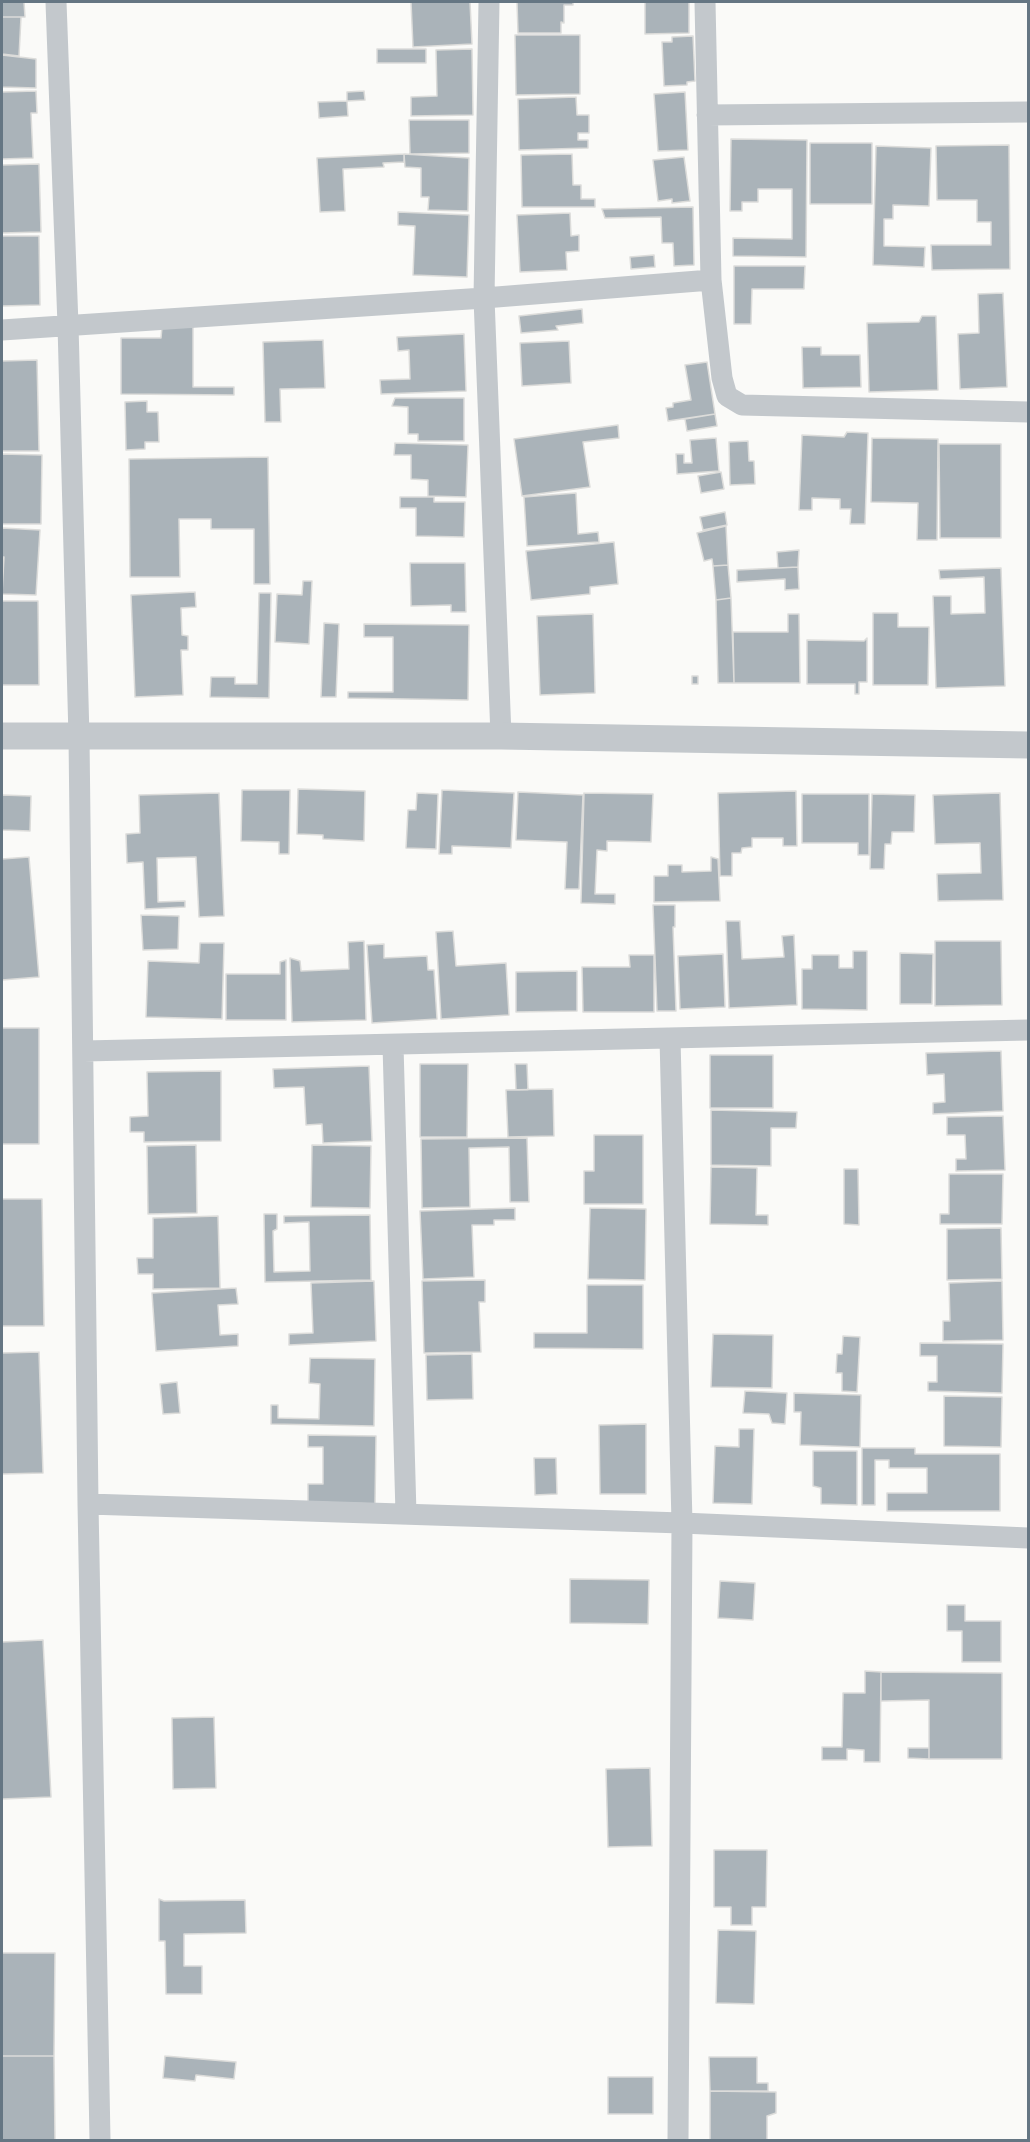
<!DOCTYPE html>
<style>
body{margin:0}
#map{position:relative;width:1030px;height:2142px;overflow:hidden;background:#fafaf8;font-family:Karla,sans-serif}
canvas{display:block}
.frame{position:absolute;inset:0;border:3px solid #657683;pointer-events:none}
</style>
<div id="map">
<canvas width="1030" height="2142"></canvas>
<div class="frame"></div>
</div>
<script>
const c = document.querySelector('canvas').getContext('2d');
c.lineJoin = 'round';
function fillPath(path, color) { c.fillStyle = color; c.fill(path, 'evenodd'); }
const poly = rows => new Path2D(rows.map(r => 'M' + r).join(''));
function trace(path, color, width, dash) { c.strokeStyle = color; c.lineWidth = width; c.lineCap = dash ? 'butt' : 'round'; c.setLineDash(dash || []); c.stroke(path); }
const building = poly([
 [2,2,24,2,25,17,2,17,2,2],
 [411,2,470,2,472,44,413,47,411,2],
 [517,2,573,2,573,5,564,5,564,23,561,22,561,33,518,33,517,2],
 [645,2,689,2,689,33,645,34,645,2],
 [2,17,21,17,19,56,2,54,2,17],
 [515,35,580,35,580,94,516,95,515,35],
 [693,36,695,81,687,82,687,85,664,86,662,42,672,42,672,37,693,36],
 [377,49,426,49,426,63,377,63,377,49],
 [472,49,473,115,411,116,411,97,437,96,436,50,472,49],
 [2,55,36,59,36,88,2,87,2,55],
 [36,91,37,113,31,113,33,158,2,159,2,92,36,91],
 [364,91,365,100,347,101,347,92,364,91],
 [685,92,688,150,658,151,654,94,685,92],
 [576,97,577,115,589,115,589,133,578,133,578,140,588,140,588,148,519,150,518,99,576,97],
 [347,101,348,116,319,118,318,102,347,101],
 [409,120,469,120,469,153,410,154,409,120],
 [731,139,807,140,806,257,733,256,733,238,792,239,792,189,758,189,758,202,742,202,742,211,730,211,731,139],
 [810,143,872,143,872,204,810,204,810,143],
 [1009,145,1010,269,932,270,931,245,991,245,991,222,977,222,977,200,937,200,936,146,1009,145],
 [876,146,931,148,929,206,893,205,893,219,884,219,884,246,925,247,924,267,873,265,876,146],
 [404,154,469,158,468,211,428,210,429,197,421,197,421,168,405,167,404,154],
 [404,154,404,162,383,163,384,167,343,169,345,211,320,212,317,158,404,154],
 [572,154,573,185,581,185,581,199,595,199,595,207,522,207,521,155,572,154],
 [684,157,690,201,672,203,672,199,658,201,653,160,684,157],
 [39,164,41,232,2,233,2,165,39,164],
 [693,207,694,265,674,266,673,243,662,243,661,217,605,218,602,209,693,207],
 [398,212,469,215,467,277,413,275,415,226,398,225,398,212],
 [570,213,571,236,579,235,579,251,566,252,567,270,520,272,517,215,570,213],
 [2,236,39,236,40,305,2,306,2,236],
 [654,255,655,267,631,269,630,257,654,255],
 [734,266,805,266,804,289,752,289,751,324,734,324,734,266],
 [1003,293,1007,387,960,389,958,334,979,333,978,294,1003,293],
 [582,309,583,323,556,326,558,330,521,333,519,316,582,309],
 [922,316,936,316,938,390,869,392,867,323,919,322,922,316],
 [162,327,193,327,193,387,234,387,234,395,121,394,121,338,161,338,162,327],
 [464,334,466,391,381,394,380,380,410,379,409,350,398,351,397,337,464,334],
 [323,340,325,388,280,389,281,422,265,422,263,342,323,340],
 [569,341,571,383,522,386,520,343,569,341],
 [802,347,821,347,821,355,860,355,861,387,803,388,802,347],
 [37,360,39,451,2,451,2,361,37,360],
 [707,362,715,414,668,421,666,408,673,407,673,403,691,400,685,365,707,362],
 [395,398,464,398,464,441,418,441,418,434,408,434,408,407,392,406,395,398],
 [147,401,147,412,158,412,159,442,145,442,145,449,126,450,125,402,147,401],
 [715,414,717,426,687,431,685,419,715,414],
 [618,425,619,438,583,442,590,487,522,496,514,439,618,425],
 [847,432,868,433,865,524,850,524,851,509,840,509,840,499,812,498,812,510,799,510,802,435,844,437,847,432],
 [716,438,719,471,677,474,676,454,684,454,684,463,692,463,690,440,716,438],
 [872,438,938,439,937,540,917,540,918,503,871,502,872,438],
 [748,441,749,461,754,461,755,484,730,485,729,442,748,441],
 [395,443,468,445,466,497,428,496,428,480,411,479,411,455,394,455,395,443],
 [939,444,1001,444,1001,538,940,538,939,444],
 [2,454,42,455,41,524,2,524,2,454],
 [268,457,270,584,254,584,254,529,211,529,211,519,179,519,180,577,130,577,129,459,268,457],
 [721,472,724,489,701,493,698,476,721,472],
 [576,493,578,534,598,532,599,542,527,546,524,497,576,493],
 [400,497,434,497,434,502,465,502,464,537,416,536,416,508,400,508,400,497],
 [725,512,727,525,703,530,700,517,725,512],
 [726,526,728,565,713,566,712,559,704,561,697,533,726,526],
 [2,528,40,530,36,595,2,594,4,557,2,557,2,528],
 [614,542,618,584,590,587,590,594,531,600,526,551,614,542],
 [799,550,798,567,778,568,777,552,799,550],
 [410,563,465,563,466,612,451,612,451,605,411,606,410,563],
 [728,565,731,598,716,600,713,566,728,565],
 [798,567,799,589,785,590,785,579,737,582,737,570,798,567],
 [1001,568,1005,686,936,688,933,596,951,596,951,614,985,613,984,577,940,579,939,570,1001,568],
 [303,581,312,581,309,644,275,642,277,594,302,595,303,581],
 [195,592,196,607,181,608,182,635,188,636,188,650,181,650,183,695,135,697,131,595,195,592],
 [259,593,271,593,269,698,210,697,211,677,235,677,235,684,257,684,259,593],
 [731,598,734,683,718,683,716,600,731,598],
 [2,601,38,601,39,685,2,685,2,601],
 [873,613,898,613,898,627,929,627,928,685,873,685,873,613],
 [593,614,595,693,540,695,537,616,593,614],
 [788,614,799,614,800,683,734,683,733,632,788,632,788,614],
 [324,623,339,624,336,697,321,697,324,623],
 [364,624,469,625,468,700,348,698,348,692,393,692,393,637,364,637,364,624],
 [867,638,867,682,859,682,859,694,855,694,855,684,807,684,807,640,864,641,867,638],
 [692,676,698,676,698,684,692,684,692,676],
 [298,789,365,791,364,841,323,839,323,835,297,834,298,789],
 [242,790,290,790,289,854,279,854,279,842,241,841,242,790],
 [442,790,514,793,511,848,452,846,452,854,439,854,442,790],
 [796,791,797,846,783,846,783,838,752,838,752,847,742,848,741,853,732,853,732,876,720,876,718,793,796,791],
 [518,792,583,795,579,889,565,889,567,842,516,840,518,792],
 [219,793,224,916,199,917,196,857,157,858,158,902,185,901,185,907,145,909,143,862,127,863,126,834,140,833,139,795,219,793],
 [417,793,438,794,436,849,406,848,408,810,416,810,417,793],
 [584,793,653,794,651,842,607,841,607,851,597,850,595,894,615,894,615,904,581,903,584,793],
 [1000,793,1003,900,938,901,937,874,981,873,980,843,935,844,933,795,1000,793],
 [802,794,869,794,869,855,858,855,858,843,802,843,802,794],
 [872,794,915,795,914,832,892,832,891,844,885,844,884,869,870,869,872,794],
 [2,795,31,796,30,831,2,830,2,795],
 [29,857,39,977,2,980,2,859,29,857],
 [711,857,718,859,720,901,654,902,654,876,668,876,668,865,682,865,682,872,711,871,711,857],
 [653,905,675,905,675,927,673,927,676,1011,657,1011,653,905],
 [141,915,179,916,178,949,143,950,141,915],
 [726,921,740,921,742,959,784,957,782,936,794,935,797,1005,729,1008,726,921],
 [453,931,456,966,506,963,509,1015,441,1019,436,932,453,931],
 [364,941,366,1020,292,1022,290,958,300,961,301,971,349,969,348,942,364,941],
 [935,941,1001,941,1002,1005,935,1006,935,941],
 [200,943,224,943,222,1019,146,1017,148,961,199,963,200,943],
 [384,944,384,958,427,956,428,970,434,970,437,1019,372,1023,367,945,384,944],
 [853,951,867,951,867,1010,802,1009,802,969,812,969,812,955,839,955,839,968,853,968,853,951],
 [900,953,933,954,932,1004,900,1004,900,953],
 [723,954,725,1007,680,1009,678,956,723,954],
 [629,955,654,955,654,1012,583,1012,582,967,630,967,629,955],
 [286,960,286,1020,226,1020,226,974,280,974,280,962,286,960],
 [577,971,577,1011,516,1012,516,972,577,971],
 [2,1028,39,1028,39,1144,2,1144,2,1028],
 [1001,1051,1003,1111,933,1114,933,1103,945,1102,944,1074,927,1075,926,1053,1001,1051],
 [710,1055,773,1055,773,1108,710,1108,710,1055],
 [420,1064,468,1064,467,1137,420,1137,420,1064],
 [515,1064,527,1064,528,1090,516,1090,515,1064],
 [369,1066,372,1141,323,1143,322,1124,306,1125,304,1087,274,1088,273,1069,369,1066],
 [221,1071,221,1141,144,1142,144,1132,130,1132,130,1117,148,1116,147,1072,221,1071],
 [553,1089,554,1136,508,1137,506,1090,553,1089],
 [711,1110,797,1112,796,1128,771,1128,771,1166,711,1165,711,1110],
 [1003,1116,1005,1170,956,1171,956,1159,966,1159,965,1135,947,1135,947,1117,1003,1116],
 [594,1135,643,1135,643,1204,584,1204,584,1171,594,1171,594,1135],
 [527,1138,529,1202,510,1202,509,1147,469,1148,470,1207,422,1208,421,1139,527,1138],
 [196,1145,197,1213,148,1214,147,1146,196,1145],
 [312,1145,371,1146,370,1208,311,1207,312,1145],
 [711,1167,757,1168,756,1215,768,1215,768,1225,710,1224,711,1167],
 [844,1169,858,1169,859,1225,844,1224,844,1169],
 [949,1174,1003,1174,1002,1224,940,1224,940,1214,949,1214,949,1174],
 [2,1199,42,1199,44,1326,2,1326,2,1199],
 [515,1208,515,1220,494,1220,494,1225,472,1225,474,1277,423,1279,420,1211,515,1208],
 [590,1208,646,1209,645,1280,588,1279,590,1208],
 [264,1214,277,1214,277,1229,273,1231,274,1272,310,1271,309,1222,284,1223,284,1216,370,1215,371,1280,265,1282,264,1214],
 [218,1216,220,1288,153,1289,153,1274,138,1274,137,1258,153,1258,153,1218,218,1216],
 [1001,1228,1002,1279,947,1280,947,1229,1001,1228],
 [485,1280,485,1302,479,1302,481,1352,424,1353,422,1281,485,1280],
 [374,1281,376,1341,289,1345,289,1334,313,1333,311,1283,374,1281],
 [1002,1281,1003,1340,943,1341,943,1321,950,1321,949,1283,1002,1281],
 [587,1285,643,1285,643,1349,534,1348,534,1333,587,1333,587,1285],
 [236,1288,238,1304,218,1305,220,1335,238,1334,238,1346,156,1351,152,1293,236,1288],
 [713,1334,773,1335,772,1388,711,1387,713,1334],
 [843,1336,860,1337,857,1392,842,1391,842,1373,836,1373,837,1354,842,1354,843,1336],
 [920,1343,1003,1344,1002,1393,928,1391,928,1382,937,1382,937,1356,920,1356,920,1343],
 [39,1352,43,1473,2,1474,2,1353,39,1352],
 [472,1354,473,1399,427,1400,426,1355,472,1354],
 [310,1358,375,1359,374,1426,271,1424,271,1405,278,1405,278,1418,319,1419,320,1384,309,1383,310,1358],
 [177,1382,180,1413,163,1414,160,1384,177,1382],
 [745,1391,787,1393,785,1424,772,1423,769,1414,743,1413,745,1391],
 [794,1393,861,1395,860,1447,800,1445,801,1412,794,1412,794,1393],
 [944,1396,1002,1397,1001,1447,944,1446,944,1396],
 [646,1424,646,1494,600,1494,599,1425,646,1424],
 [739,1429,754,1429,752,1504,713,1503,715,1446,739,1447,739,1429],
 [308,1435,376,1436,375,1504,308,1502,308,1484,323,1484,323,1447,308,1447,308,1435],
 [862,1448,915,1448,915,1454,1000,1454,1000,1511,887,1511,887,1493,927,1493,927,1468,889,1468,889,1460,875,1460,875,1505,862,1505,862,1448],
 [813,1451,857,1451,857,1505,821,1504,821,1488,813,1486,813,1451],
 [534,1458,556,1458,557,1494,535,1495,534,1458],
 [570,1579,649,1580,648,1624,570,1623,570,1579],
 [720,1581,755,1583,753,1620,718,1618,720,1581],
 [947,1605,965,1605,965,1621,1001,1621,1001,1662,962,1662,962,1631,947,1631,947,1605],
 [43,1640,51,1797,2,1799,2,1642,43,1640],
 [865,1671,881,1672,880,1762,864,1762,864,1750,847,1749,847,1760,822,1760,822,1747,842,1747,843,1693,865,1693,865,1671],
 [881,1672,1002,1673,1002,1759,929,1759,929,1700,881,1701,881,1672],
 [214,1717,216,1788,173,1789,172,1718,214,1717],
 [908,1748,929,1748,929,1759,908,1758,908,1748],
 [650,1768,652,1846,608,1847,606,1769,650,1768],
 [714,1850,767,1850,766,1907,752,1907,752,1925,731,1925,731,1907,714,1907,714,1850],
 [159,1899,164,1901,245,1900,246,1933,184,1934,184,1966,202,1966,202,1994,166,1994,165,1941,159,1941,159,1899],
 [718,1930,756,1931,754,2004,716,2003,718,1930],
 [2,1953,55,1953,54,2056,2,2056,2,1953],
 [2,2056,54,2056,55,2140,2,2140,2,2056],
 [165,2056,236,2062,234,2079,196,2075,195,2081,163,2078,165,2056],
 [709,2057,757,2057,757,2083,768,2083,768,2091,710,2091,709,2057],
 [608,2077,653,2077,653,2114,608,2114,608,2077],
 [710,2091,776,2092,776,2113,767,2116,767,2140,710,2140,710,2091]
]);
const minor = poly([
 [56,2,68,325,79,737,88,1504,100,2140],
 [489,2,484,298,501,736],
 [705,2,711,280,722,378,727,396,742,405,1028,412],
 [707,115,1028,112],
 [2,330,484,298,711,280],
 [670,1038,682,1523,678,2140],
 [393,1045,406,1514],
 [84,1051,1028,1030],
 [88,1504,682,1523,1028,1538]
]);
const tertiary = poly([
 [2,736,501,736,1028,745]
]);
fillPath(building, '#aab3b9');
trace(building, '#dcdcda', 1.5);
trace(minor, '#c3c8cc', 21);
trace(tertiary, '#c3c8cc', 27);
</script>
